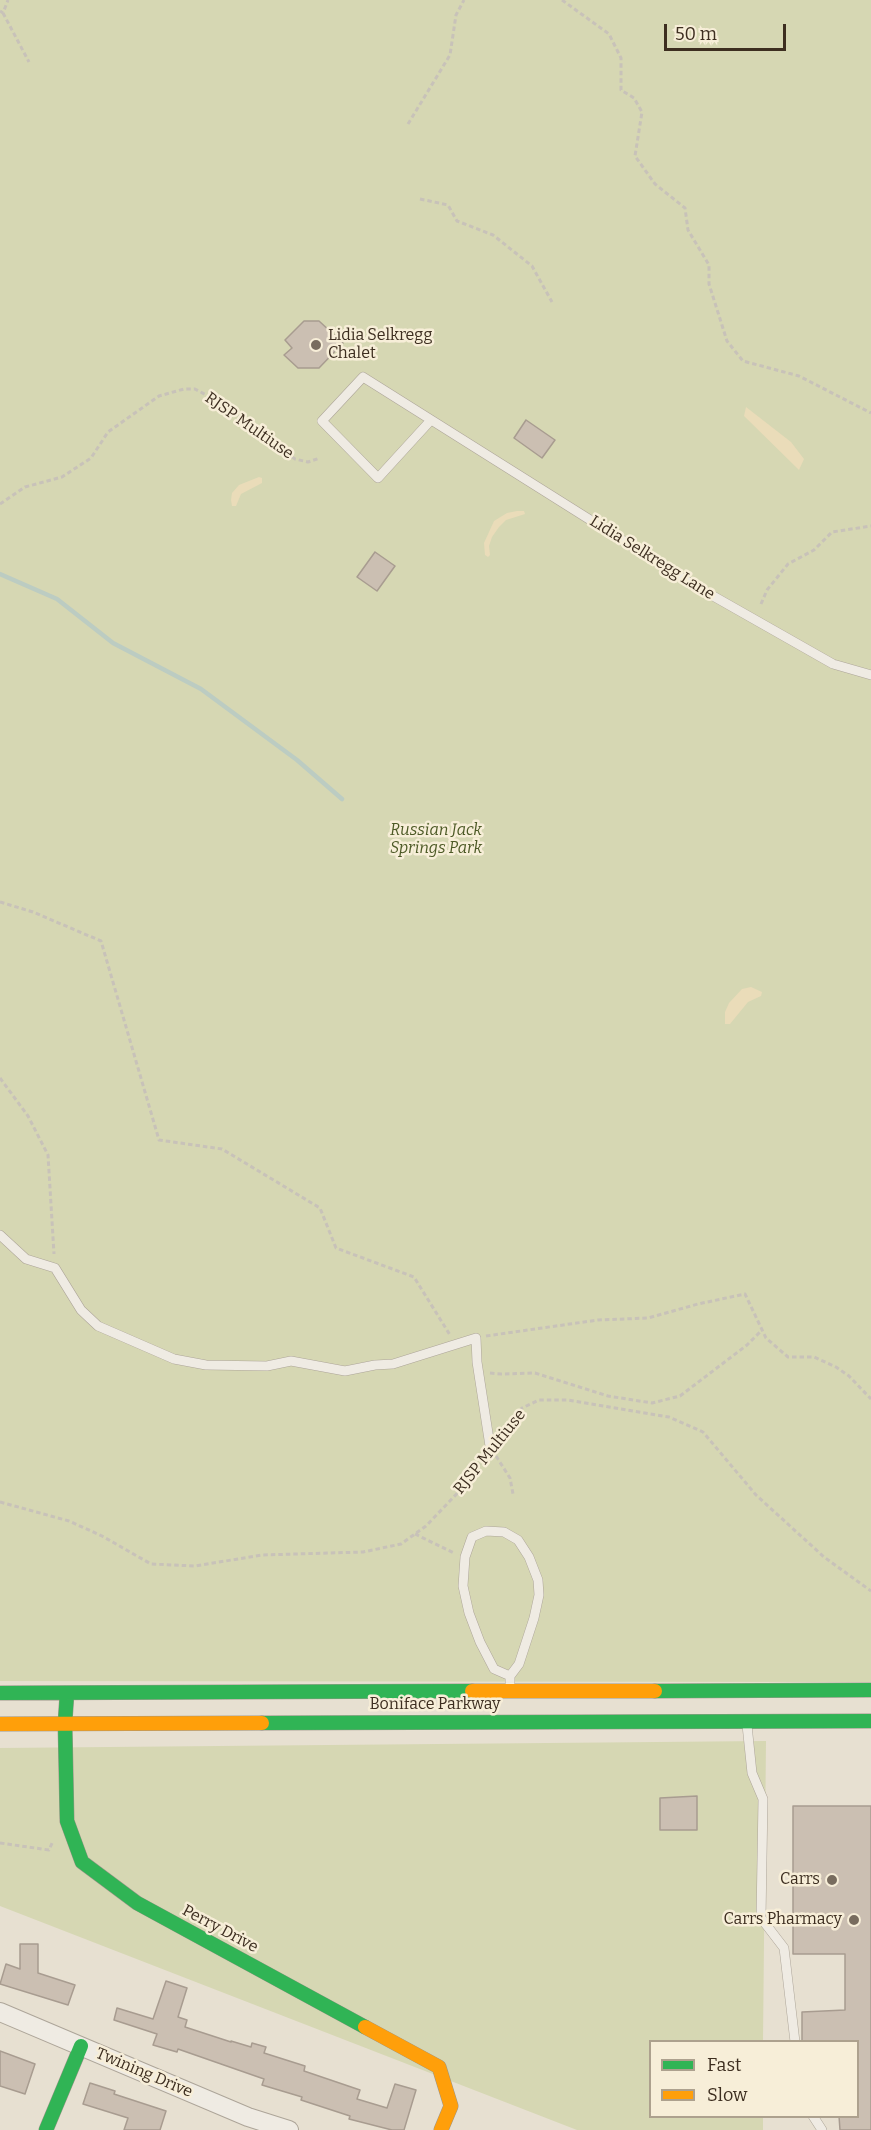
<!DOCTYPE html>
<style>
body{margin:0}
#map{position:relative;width:871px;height:2130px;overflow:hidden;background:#e7e0d1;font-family:Bitter,serif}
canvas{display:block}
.legend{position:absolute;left:649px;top:2040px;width:210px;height:78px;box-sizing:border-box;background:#f7eed8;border:2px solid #ada18e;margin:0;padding:8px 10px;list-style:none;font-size:18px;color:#3d2e20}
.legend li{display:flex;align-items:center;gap:12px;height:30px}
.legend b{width:30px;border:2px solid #ada18e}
.scale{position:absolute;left:664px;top:24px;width:122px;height:27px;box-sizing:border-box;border:3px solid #3d2e20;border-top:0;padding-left:8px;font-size:18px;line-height:21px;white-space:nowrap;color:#3d2e20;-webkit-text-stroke:4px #f7eed8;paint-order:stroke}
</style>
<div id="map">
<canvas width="871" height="2130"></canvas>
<ul class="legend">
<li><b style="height:8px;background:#30b455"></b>Fast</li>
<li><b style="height:8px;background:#ff9f0a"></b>Slow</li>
</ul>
<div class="scale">50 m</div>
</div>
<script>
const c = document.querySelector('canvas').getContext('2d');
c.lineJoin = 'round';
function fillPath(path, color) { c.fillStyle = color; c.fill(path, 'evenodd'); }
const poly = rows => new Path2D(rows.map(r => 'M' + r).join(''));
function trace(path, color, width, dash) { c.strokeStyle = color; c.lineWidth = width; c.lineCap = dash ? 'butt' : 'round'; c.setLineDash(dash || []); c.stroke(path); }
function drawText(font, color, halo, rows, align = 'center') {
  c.font = font + ' Bitter,serif'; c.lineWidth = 5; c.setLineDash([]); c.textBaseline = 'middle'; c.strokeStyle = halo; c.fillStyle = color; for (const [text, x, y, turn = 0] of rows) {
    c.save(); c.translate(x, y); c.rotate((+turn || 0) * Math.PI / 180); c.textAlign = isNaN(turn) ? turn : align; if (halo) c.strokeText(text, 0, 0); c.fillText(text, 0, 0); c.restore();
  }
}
const green = poly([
 [0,0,871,0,871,1682,0,1681],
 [766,1741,763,2041,650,2042,650,2116,763,2117,763,2130,577,2130,0,1906,0,1748]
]);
const sand = poly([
 [746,407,791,442,804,459,799,470,744,416],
 [259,477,262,478,262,483,241,494,236,506,232,506,231,500,232,493,239,485],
 [517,511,524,511,525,514,506,520,499,527,492,537,489,546,490,555,488,557,485,555,484,543,494,521,507,513],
 [751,987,762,992,761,996,748,1002,730,1024,725,1024,725,1012,729,1003,742,989]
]);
const stream = poly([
 [0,574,57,599,113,643,201,689,297,760,342,799]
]);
const building = poly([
 [304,321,319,321,343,343,319,368,298,368,284,355,292,348,285,340,304,321],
 [526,420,555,440,542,458,514,438,526,420],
 [375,552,395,566,377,591,357,577,375,552],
 [697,1796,697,1830,660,1830,660,1798,697,1796],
 [793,1806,871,1806,871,2130,840,2130,839,2116,858,2116,858,2042,802,2042,802,2012,845,2010,845,1954,793,1954,793,1806],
 [20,1944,38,1944,38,1973,75,1985,68,2005,0,1984,6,1964,20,1969,20,1944],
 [166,1981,187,1988,178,2017,187,2020,185,2027,231,2042,231,2041,251,2047,252,2043,266,2047,264,2053,305,2066,304,2071,360,2090,357,2099,387,2108,395,2084,416,2090,404,2130,392,2130,349,2119,350,2116,301,2100,302,2097,262,2085,264,2079,178,2049,177,2052,153,2045,157,2034,114,2020,117,2008,153,2019,166,1981],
 [0,2051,35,2064,25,2094,0,2086,0,2051],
 [90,2083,115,2091,114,2094,166,2111,160,2130,124,2130,128,2118,83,2104,90,2083]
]);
const path = poly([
 [562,0,609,34,621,58,621,90,634,98,642,112,635,156,655,184,685,208,688,230,709,265,709,284,727,341,743,361,799,376,871,413],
 [0,11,3,13,8,0],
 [3,13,29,62],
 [408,124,450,55,456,15,464,0],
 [420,199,448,205,457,221,493,235,532,266,552,302],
 [0,504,25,487,62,477,91,458,108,432,159,396,184,389,195,389,227,406,268,440,295,459,308,462,320,458],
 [761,604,767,590,788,564,814,550,832,532,871,526],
 [0,902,33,912,101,941,159,1140,222,1149,320,1208,336,1248,414,1277,450,1335],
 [0,1078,28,1116,48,1155,54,1254],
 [486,1336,598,1320,648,1318,698,1304,745,1294,766,1338,788,1357,814,1357,836,1367,849,1376,871,1399],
 [490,1373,501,1374,535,1373,608,1396,652,1403,680,1396,747,1345,762,1330],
 [501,1434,522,1408,539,1400,568,1400,669,1417,703,1432,756,1495,824,1557,871,1591],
 [496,1456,510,1478,513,1494],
 [0,1502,69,1521,102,1536,151,1564,195,1566,262,1555,363,1552,401,1544,426,1526,469,1481,484,1456],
 [415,1534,454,1553],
 [0,1843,49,1850,53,1841]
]);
const lane = poly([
 [431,420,378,478,322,421,363,377,692,584,833,664,871,675],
 [0,1235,26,1259,55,1268,81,1310,98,1326,174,1359,206,1365,267,1366,291,1361,345,1371,375,1365,393,1364,476,1338,477,1362,490,1446],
 [510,1676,494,1669,480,1642,469,1613,463,1586,465,1557,472,1537,486,1531,504,1532,518,1540,529,1557,538,1580,539,1595,534,1618,519,1664,510,1676,510,1689],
 [747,1725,752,1773,763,1799,761,1918,784,1948,795,2042],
 [813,2116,822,2130]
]);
const street = poly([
 [0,2012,248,2117,289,2130]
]);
const fast = poly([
 [655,1691,871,1690],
 [0,1693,472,1691],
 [67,1693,65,1723,67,1821,82,1862,137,1903,365,2027],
 [262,1723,871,1721],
 [46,2130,81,2046]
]);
const slow = poly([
 [472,1691,655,1691],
 [0,1724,262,1723],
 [365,2027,439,2067,451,2106,441,2130]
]);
const markers = [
 [316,345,6,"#786c5e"],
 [832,1880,6,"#786c5e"],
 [854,1920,6,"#786c5e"]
];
const poiNames = [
 ["Lidia Selkregg",328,336,"left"],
 ["Chalet",328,354,"left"],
 ["Carrs",820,1880],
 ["Carrs Pharmacy",842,1920]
];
const streetNames = [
 ["RJSP Multiuse",249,426,35],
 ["Lidia Selkregg Lane",652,558,32],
 ["RJSP Multiuse",490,1452,-51],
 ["Boniface Parkway",435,1705],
 ["Perry Drive",220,1929,28],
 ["Twining Drive",144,2073,23]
];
const parkNames = [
 ["Russian Jack",436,831],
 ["Springs Park",436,849]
];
fillPath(green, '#d6d7b3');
fillPath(sand, '#eadcb9');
trace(stream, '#bcccc2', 4.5);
fillPath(building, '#cbbfb2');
trace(building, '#a89c90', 1.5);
trace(lane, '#ada599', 10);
trace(street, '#ada599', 20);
trace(fast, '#9c958a', 15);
trace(slow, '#9c958a', 15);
trace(path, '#c8c2b9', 3, [4.5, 3]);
trace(lane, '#efebe3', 9);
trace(street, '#efebe3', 18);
trace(fast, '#30b455', 14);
trace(slow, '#ff9f0a', 14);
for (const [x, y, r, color] of markers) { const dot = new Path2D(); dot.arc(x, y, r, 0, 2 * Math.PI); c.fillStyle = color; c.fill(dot); trace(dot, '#f7eed8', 2); }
drawText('16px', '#3d2e20', '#f7eed8', poiNames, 'right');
drawText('16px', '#3d2e20', '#f7eed8', streetNames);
drawText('italic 16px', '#4d5a26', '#f7eed8', parkNames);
</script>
